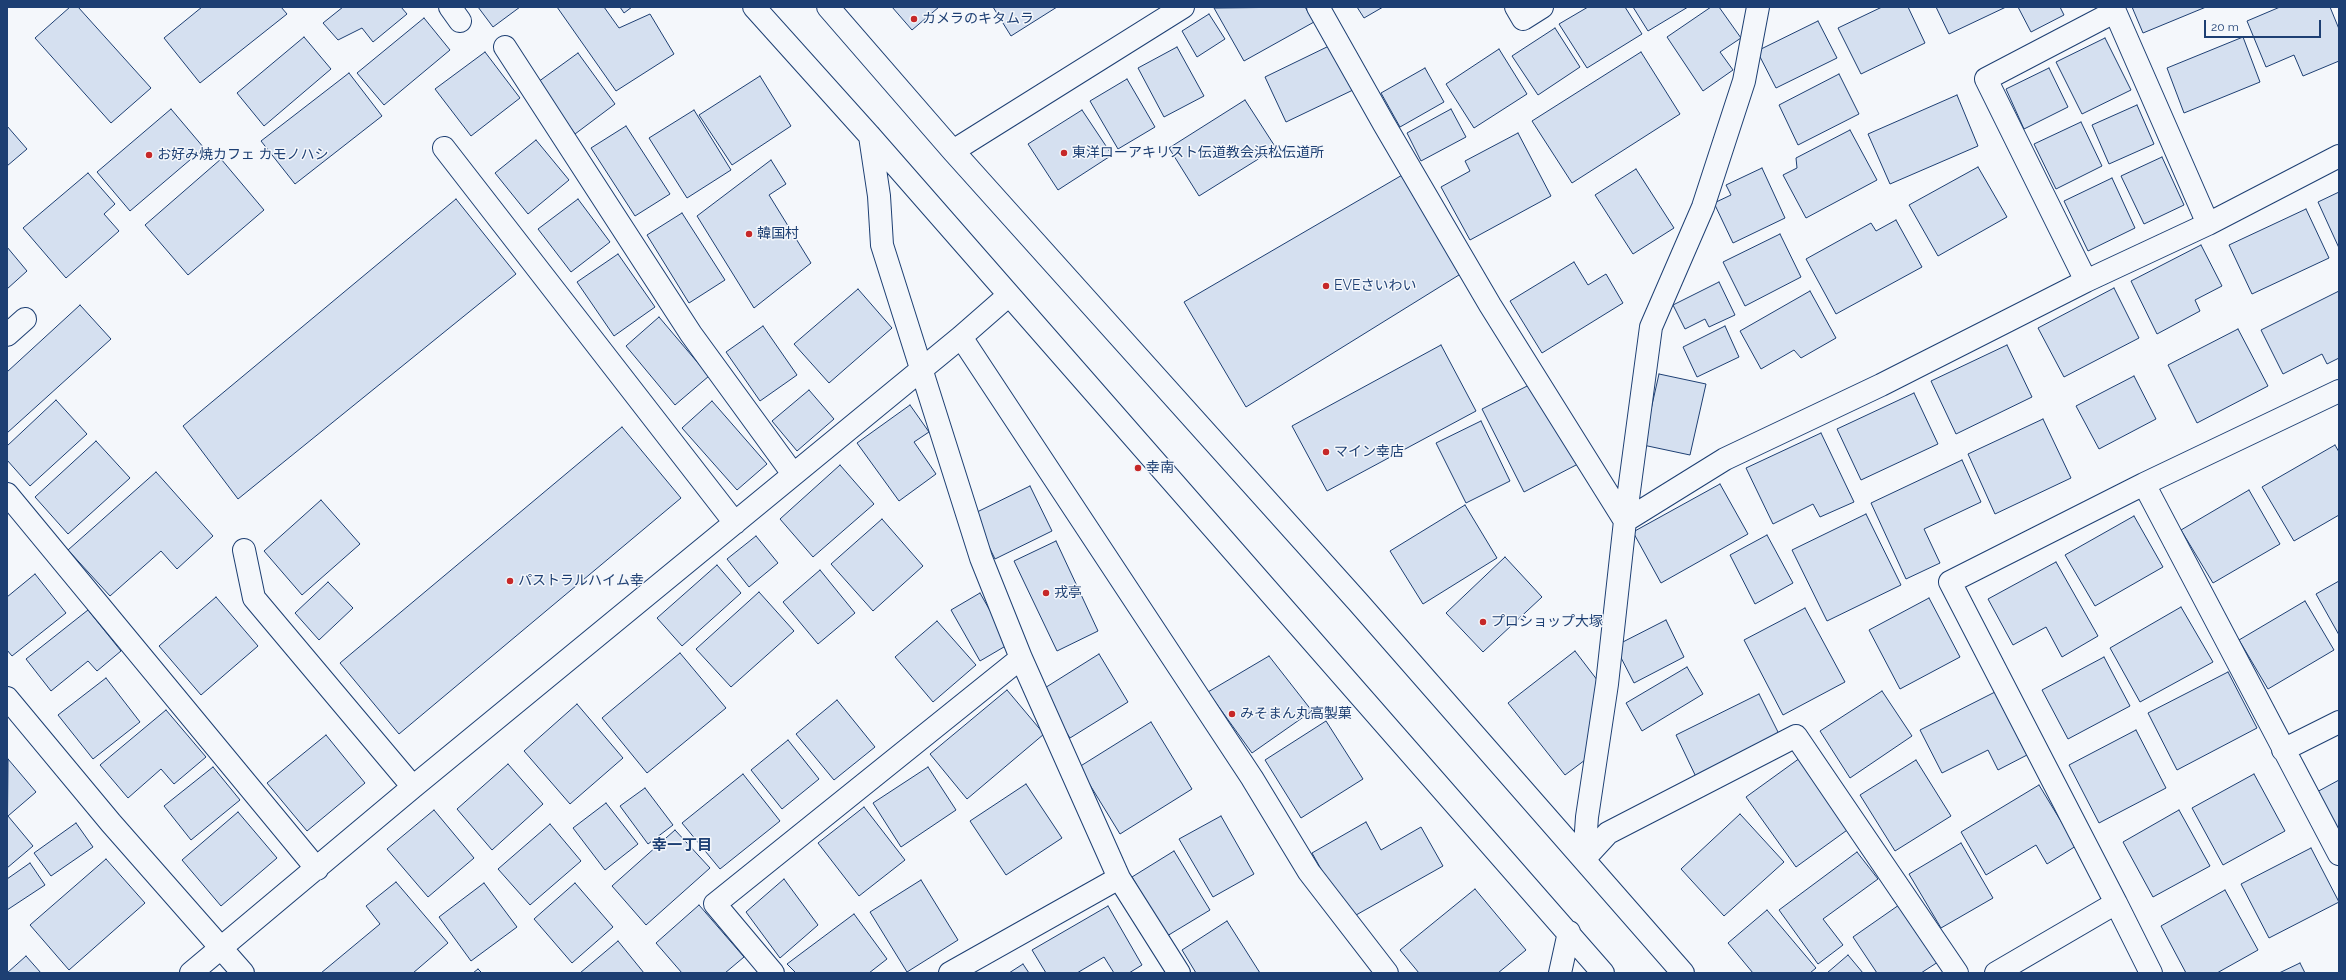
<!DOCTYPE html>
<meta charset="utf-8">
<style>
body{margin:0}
#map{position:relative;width:2346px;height:980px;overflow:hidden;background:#f4f7fb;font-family:Raleway,sans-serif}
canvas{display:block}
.frame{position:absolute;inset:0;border:8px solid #1d3f73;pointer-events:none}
.scale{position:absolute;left:2204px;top:20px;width:117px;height:18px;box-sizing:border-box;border:2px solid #1d3f73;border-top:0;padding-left:5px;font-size:12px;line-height:14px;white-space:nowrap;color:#1d3f73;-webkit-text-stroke:3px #f4f7fb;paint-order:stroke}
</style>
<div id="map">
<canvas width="2346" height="980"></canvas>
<div class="frame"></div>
<div class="scale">20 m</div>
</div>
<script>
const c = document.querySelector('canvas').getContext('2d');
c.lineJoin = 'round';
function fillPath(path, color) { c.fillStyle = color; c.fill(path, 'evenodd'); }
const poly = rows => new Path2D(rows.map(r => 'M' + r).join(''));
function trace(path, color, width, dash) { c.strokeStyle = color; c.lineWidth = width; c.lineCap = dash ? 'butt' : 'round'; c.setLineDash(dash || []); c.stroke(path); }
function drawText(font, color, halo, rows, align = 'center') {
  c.font = font + ' Raleway,"Noto Sans JP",sans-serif'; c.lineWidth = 3; c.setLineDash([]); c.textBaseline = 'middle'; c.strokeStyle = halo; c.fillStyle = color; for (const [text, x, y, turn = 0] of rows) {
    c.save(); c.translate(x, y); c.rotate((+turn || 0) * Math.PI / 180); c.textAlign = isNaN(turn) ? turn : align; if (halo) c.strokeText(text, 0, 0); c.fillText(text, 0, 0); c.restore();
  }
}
const building = poly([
 [70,7,78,7,151,88,111,123,35,38,70,7],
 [202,7,281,7,287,14,200,83,164,38,202,7],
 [343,7,401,7,407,14,373,42,362,28,338,40,323,23,343,7],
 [478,7,520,7,493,27,478,7],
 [557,7,604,7,619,28,650,14,674,54,616,91,557,7],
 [620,7,632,7,624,13,620,7],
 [892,7,939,7,912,30,892,7],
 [993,7,1057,7,1011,36,993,7],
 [1305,7,1314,22,1244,61,1214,8,1305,7],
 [1357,7,1383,7,1364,18,1357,7],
 [1588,7,1625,7,1642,34,1587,68,1559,24,1588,7],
 [1633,7,1688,7,1648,31,1633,7],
 [1711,7,1719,7,1741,38,1720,52,1733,70,1703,91,1667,37,1711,7],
 [1882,7,1908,7,1925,43,1861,74,1838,28,1882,7],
 [1936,7,2006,7,1949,34,1936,7],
 [2018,7,2060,7,2064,15,2031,32,2018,7],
 [2132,7,2206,7,2143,33,2132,7],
 [2280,7,2330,7,2339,29,2339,61,2303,76,2294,55,2266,67,2247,21,2280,7],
 [1209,14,1225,39,1197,57,1182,31,1209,14],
 [424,18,450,50,384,105,357,73,424,18],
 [1818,21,1837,58,1776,88,1757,51,1818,21],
 [1555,28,1580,67,1538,95,1512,56,1555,28],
 [304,37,331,69,264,126,237,93,304,37],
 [2243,37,2260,82,2184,113,2167,68,2243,37],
 [2105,38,2131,90,2082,114,2056,62,2105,38],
 [1331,45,1353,90,1286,122,1265,77,1331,45],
 [1177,47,1204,96,1164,117,1138,68,1177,47],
 [1499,49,1527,94,1474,128,1446,84,1499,49],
 [485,52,520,98,471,136,435,89,485,52],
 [1641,52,1680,114,1572,183,1532,121,1641,52],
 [578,53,615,104,575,134,538,82,578,53],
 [1425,68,1444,102,1400,127,1381,93,1425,68],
 [2049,68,2068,107,2024,129,2006,89,2049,68],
 [349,73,382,116,295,184,261,141,349,73],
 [1839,74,1859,114,1798,145,1779,105,1839,74],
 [760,76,791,126,732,165,699,115,760,76],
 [1127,79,1155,127,1118,149,1090,101,1127,79],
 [1957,95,1978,146,1890,184,1868,134,1957,95],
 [1245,100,1276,148,1199,196,1169,148,1245,100],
 [2137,105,2154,144,2109,164,2092,125,2137,105],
 [171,109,204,148,130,211,97,172,171,109],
 [1451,109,1466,137,1421,161,1407,133,1451,109],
 [694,110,731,170,687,198,649,138,694,110],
 [1082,110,1112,155,1058,190,1028,144,1082,110],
 [2081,122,2102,166,2056,189,2034,144,2081,122],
 [7,126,27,149,7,166,7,126],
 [626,126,670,194,635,216,591,148,626,126],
 [1850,130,1877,180,1806,218,1783,175,1797,168,1796,158,1850,130],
 [1518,133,1551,196,1470,240,1441,187,1470,171,1465,161,1518,133],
 [536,140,569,180,528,214,495,173,536,140],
 [2162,157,2184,205,2144,224,2121,176,2162,157],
 [221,159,264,210,188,275,145,225,221,159],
 [771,160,786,184,769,195,811,263,754,308,697,216,771,160],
 [1978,167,2007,217,1938,256,1909,205,1978,167],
 [1762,168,1785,218,1733,243,1714,203,1731,195,1726,185,1762,168],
 [1636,169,1674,228,1633,254,1595,195,1636,169],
 [88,173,115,204,104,214,119,231,66,278,23,228,88,173],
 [1404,174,1467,270,1246,407,1184,302,1404,174],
 [2112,178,2135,228,2088,251,2064,201,2112,178],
 [2339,192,2339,248,2318,202,2339,192],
 [456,199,516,274,238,499,183,426,456,199],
 [578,199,610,242,571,272,538,229,578,199],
 [2306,209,2329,258,2252,294,2229,245,2306,209],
 [682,213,725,280,689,303,647,235,682,213],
 [1896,220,1922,267,1836,314,1806,259,1871,223,1876,231,1896,220],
 [1780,234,1801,277,1745,306,1723,262,1780,234],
 [2201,245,2222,286,2195,300,2200,311,2157,334,2131,281,2201,245],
 [7,247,27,271,7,289,7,247],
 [618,254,655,307,614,336,577,282,618,254],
 [1574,262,1588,285,1606,274,1623,303,1542,353,1510,301,1574,262],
 [1719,282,1735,315,1709,327,1705,319,1685,329,1673,305,1719,282],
 [2114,288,2139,338,2064,377,2038,328,2114,288],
 [858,289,892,328,829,383,794,344,858,289],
 [1810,291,1836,338,1801,358,1794,350,1761,369,1740,331,1810,291],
 [2339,291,2339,358,2327,364,2322,354,2283,374,2261,330,2339,291],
 [80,305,111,339,7,433,7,372,80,305],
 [659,317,709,376,675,405,626,346,659,317],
 [763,326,797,375,760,401,726,352,763,326],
 [1725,326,1739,357,1697,377,1683,347,1725,326],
 [2238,329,2268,386,2197,423,2168,365,2238,329],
 [1441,345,1476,411,1327,491,1292,426,1441,345],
 [2007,345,2032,397,1956,434,1931,381,2007,345],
 [1659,374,1706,384,1690,455,1643,445,1659,374],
 [2134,376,2156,419,2099,449,2076,406,2134,376],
 [1535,382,1578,464,1524,492,1482,409,1535,382],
 [809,390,834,419,797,451,772,421,809,390],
 [1914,393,1938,444,1861,480,1837,429,1914,393],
 [56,400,87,434,30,486,7,460,7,446,56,400],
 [712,401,767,464,737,490,682,428,712,401],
 [910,405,929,432,914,442,936,474,899,501,857,443,910,405],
 [2043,419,2071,478,1995,514,1968,454,2043,419],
 [1481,421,1510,481,1466,503,1436,443,1481,421],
 [622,427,681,498,399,734,340,663,622,427],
 [1821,433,1854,502,1820,517,1813,504,1773,524,1746,468,1821,433],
 [96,441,130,478,68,534,35,497,96,441],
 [2335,445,2339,452,2339,515,2294,541,2262,487,2335,445],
 [1962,460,1981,502,1924,529,1940,563,1906,579,1871,503,1962,460],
 [840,465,874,504,813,557,780,519,840,465],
 [156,472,213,536,177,569,161,551,110,596,68,550,156,472],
 [1720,484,1748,534,1661,583,1633,532,1720,484],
 [1030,486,1052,531,995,559,973,514,1030,486],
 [2249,490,2280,544,2213,583,2181,530,2249,490],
 [321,500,360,544,302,595,264,551,321,500],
 [1465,505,1497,558,1423,604,1390,551,1465,505],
 [1866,514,1901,585,1827,621,1792,550,1866,514],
 [2134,516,2163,567,2095,606,2065,555,2134,516],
 [882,519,923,566,873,611,831,564,882,519],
 [1767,535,1793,583,1755,604,1730,555,1767,535],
 [756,536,778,563,749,587,727,559,756,536],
 [1056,541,1098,631,1057,651,1014,561,1056,541],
 [1505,557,1542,597,1483,652,1446,613,1505,557],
 [2056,562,2098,636,2062,657,2046,627,2013,645,1988,599,2056,562],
 [717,565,741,593,682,646,657,618,717,565],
 [820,570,855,613,818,644,783,602,820,570],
 [35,574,66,613,12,656,7,650,7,597,35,574],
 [2339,581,2339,635,2316,594,2339,581],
 [328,582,353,608,319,640,295,613,328,582],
 [759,592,794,631,731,687,696,649,759,592],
 [980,593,1009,644,980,661,951,610,980,593],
 [216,597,258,646,201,695,159,646,216,597],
 [1929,598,1960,657,1900,689,1869,630,1929,598],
 [2305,601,2334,650,2268,689,2239,640,2305,601],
 [2181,607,2213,662,2140,702,2110,648,2181,607],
 [1805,608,1845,682,1783,715,1744,640,1805,608],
 [88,610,121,651,97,671,88,661,51,691,26,659,88,610],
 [1666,620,1684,657,1634,683,1615,646,1666,620],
 [937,621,976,665,933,702,895,657,937,621],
 [1575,651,1601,685,1589,757,1565,775,1508,703,1575,651],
 [680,653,726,708,647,773,602,718,680,653],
 [1099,654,1128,702,1070,738,1040,691,1099,654],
 [1269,656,1312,711,1252,753,1208,692,1269,656],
 [2104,657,2130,706,2068,739,2042,690,2104,657],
 [1687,667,1703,694,1642,731,1626,703,1687,667],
 [2228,672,2257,728,2177,770,2148,713,2228,672],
 [106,678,140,722,93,759,58,715,106,678],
 [1007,690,1044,734,967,799,930,754,1007,690],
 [1882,691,1912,736,1850,778,1820,731,1882,691],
 [1995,692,2027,755,1998,770,1988,750,1942,773,1920,730,1995,692],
 [1759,694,1781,738,1697,779,1676,735,1759,694],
 [837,700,875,747,834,780,796,734,837,700],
 [577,704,623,758,570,804,524,751,577,704],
 [166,710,206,757,174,784,161,769,128,798,100,765,166,710],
 [1326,721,1363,779,1301,818,1265,760,1326,721],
 [1151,722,1192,789,1120,834,1079,767,1151,722],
 [2136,730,2166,788,2099,823,2069,765,2136,730],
 [326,735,365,783,307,831,267,783,326,735],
 [788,740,819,779,782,809,751,770,788,740],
 [1800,758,1850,828,1796,867,1746,797,1800,758],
 [8,759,36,792,8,816,33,846,7,868,8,759],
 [1916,760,1951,816,1895,851,1860,795,1916,760],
 [508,764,543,804,492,850,457,809,508,764],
 [213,767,240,800,191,840,164,806,213,767],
 [928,767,956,810,901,847,873,803,928,767],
 [743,774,780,821,720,869,682,823,743,774],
 [2254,774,2285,831,2223,865,2192,808,2254,774],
 [2339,780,2339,838,2315,793,2339,780],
 [1026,784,1062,838,1006,875,970,821,1026,784],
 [2039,785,2076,846,2047,864,2036,845,1986,875,1961,832,2039,785],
 [645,788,673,825,648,844,620,806,645,788],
 [606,803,638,844,605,870,573,828,606,803],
 [864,807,905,860,859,896,818,843,864,807],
 [434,810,474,858,428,897,387,849,434,810],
 [2179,810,2210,866,2153,897,2123,842,2179,810],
 [238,812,277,858,221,906,182,860,238,812],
 [1740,814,1784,862,1724,916,1681,869,1740,814],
 [1221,816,1254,874,1213,897,1179,839,1221,816],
 [1366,822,1381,850,1421,827,1443,866,1349,919,1312,853,1366,822],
 [76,823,93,847,51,876,34,853,76,823],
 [550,824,581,861,530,905,498,869,550,824],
 [675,830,710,868,646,925,612,886,675,830],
 [1961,843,1993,898,1941,928,1909,874,1961,843],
 [2311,848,2339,902,2269,938,2241,884,2311,848],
 [1174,851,1210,910,1167,936,1132,877,1174,851],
 [1857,852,1878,879,1823,919,1843,945,1818,964,1779,910,1857,852],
 [106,859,145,903,69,970,30,925,106,859],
 [30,863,45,885,7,910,7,879,30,863],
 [784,879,818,925,780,958,746,912,784,879],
 [921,880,958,940,907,972,870,912,921,880],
 [396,882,448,943,413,973,321,973,380,924,366,906,396,882],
 [484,883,517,927,471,961,439,917,484,883],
 [575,883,613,927,572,963,534,919,575,883],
 [1475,889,1526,950,1498,973,1419,973,1400,950,1475,889],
 [2225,890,2258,950,2217,973,2186,973,2161,926,2225,890],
 [699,905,744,957,725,973,682,973,656,943,699,905],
 [1899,905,1938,962,1921,973,1877,973,1853,937,1899,905],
 [1108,906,1142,965,1129,973,1114,973,1104,957,1077,973,1046,973,1032,950,1108,906],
 [1767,910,1816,968,1810,973,1753,973,1728,943,1767,910],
 [854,914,887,959,869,973,796,973,787,964,854,914],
 [1227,921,1260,973,1196,973,1182,950,1227,921],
 [618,941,644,973,580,973,618,941],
 [1848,955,1863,973,1827,973,1848,955],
 [26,956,41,973,7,973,26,956],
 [2300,963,2305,973,2279,973,2300,963],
 [1023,964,1029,973,1009,973,1023,964],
 [478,969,482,973,473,973,478,969]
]);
const minor = poly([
 [450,7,460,21],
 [754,7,870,136,1603,973],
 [828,7,953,151,1358,602,1683,973],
 [1318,7,1384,124,1490,305,1625,521,1725,459,1881,385,2086,281,2208,224,2339,156],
 [1516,7,1523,19,1542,7],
 [2113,7,2208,224],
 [505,47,691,334,793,474],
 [870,136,879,196,882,245,981,558,1021,658,1119,878,1179,973],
 [444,148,735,523],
 [953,151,1183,7],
 [2086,281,1986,79,2114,12],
 [7,335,25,319],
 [961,337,1252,778,1309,872,1387,973],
 [2144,484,2339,854],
 [7,494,317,869],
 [244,550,254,598,413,787],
 [7,698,111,823,243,973],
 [2283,750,2339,722],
 [1584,859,1587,817,1607,684,1625,521,1651,327,1703,207,1744,81,1758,7],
 [1584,859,1608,833,1796,736,1957,973],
 [2116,903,2151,973],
 [191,973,413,787,961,337,1009,295],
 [773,973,715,904,1021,658],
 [950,973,1119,878],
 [1560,973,1569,932],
 [1996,973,2116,903,1950,582,2144,484,2339,391]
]);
const markers = [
 [914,19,4,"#c62828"],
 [1064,153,4,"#c62828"],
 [149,155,4,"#c62828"],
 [749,234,4,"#c62828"],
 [1326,286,4,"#c62828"],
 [1326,452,4,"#c62828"],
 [1138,468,4,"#c62828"],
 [510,581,4,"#c62828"],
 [1046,593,4,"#c62828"],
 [1483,622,4,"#c62828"],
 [1232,714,4,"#c62828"]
];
const poiNames = [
 ["カメラのキタムラ",922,19],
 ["東洋ローアキリスト伝道教会浜松伝道所",1072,153],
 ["お好み焼カフェ カモノハシ",157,155],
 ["韓国村",757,234],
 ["EVEさいわい",1334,286],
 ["マイン幸店",1334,452],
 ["幸南",1146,468],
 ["パストラルハイム幸",518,581],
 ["戎亭",1054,593],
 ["プロショップ大塚",1491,622],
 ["みそまん丸高製菓",1240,714]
];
const neighbourhoodNames = [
 ["幸一丁目",682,845]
];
fillPath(building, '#d5e0f0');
trace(building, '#1d3f73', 1);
trace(minor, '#1d3f73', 24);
trace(minor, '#f4f7fb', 22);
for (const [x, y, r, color] of markers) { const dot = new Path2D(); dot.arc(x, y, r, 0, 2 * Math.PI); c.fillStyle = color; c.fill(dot); trace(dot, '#f4f7fb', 1.5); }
drawText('14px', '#1d3f73', '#f4f7fb', poiNames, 'left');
drawText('bold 15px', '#1d3f73', '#f4f7fb', neighbourhoodNames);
</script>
